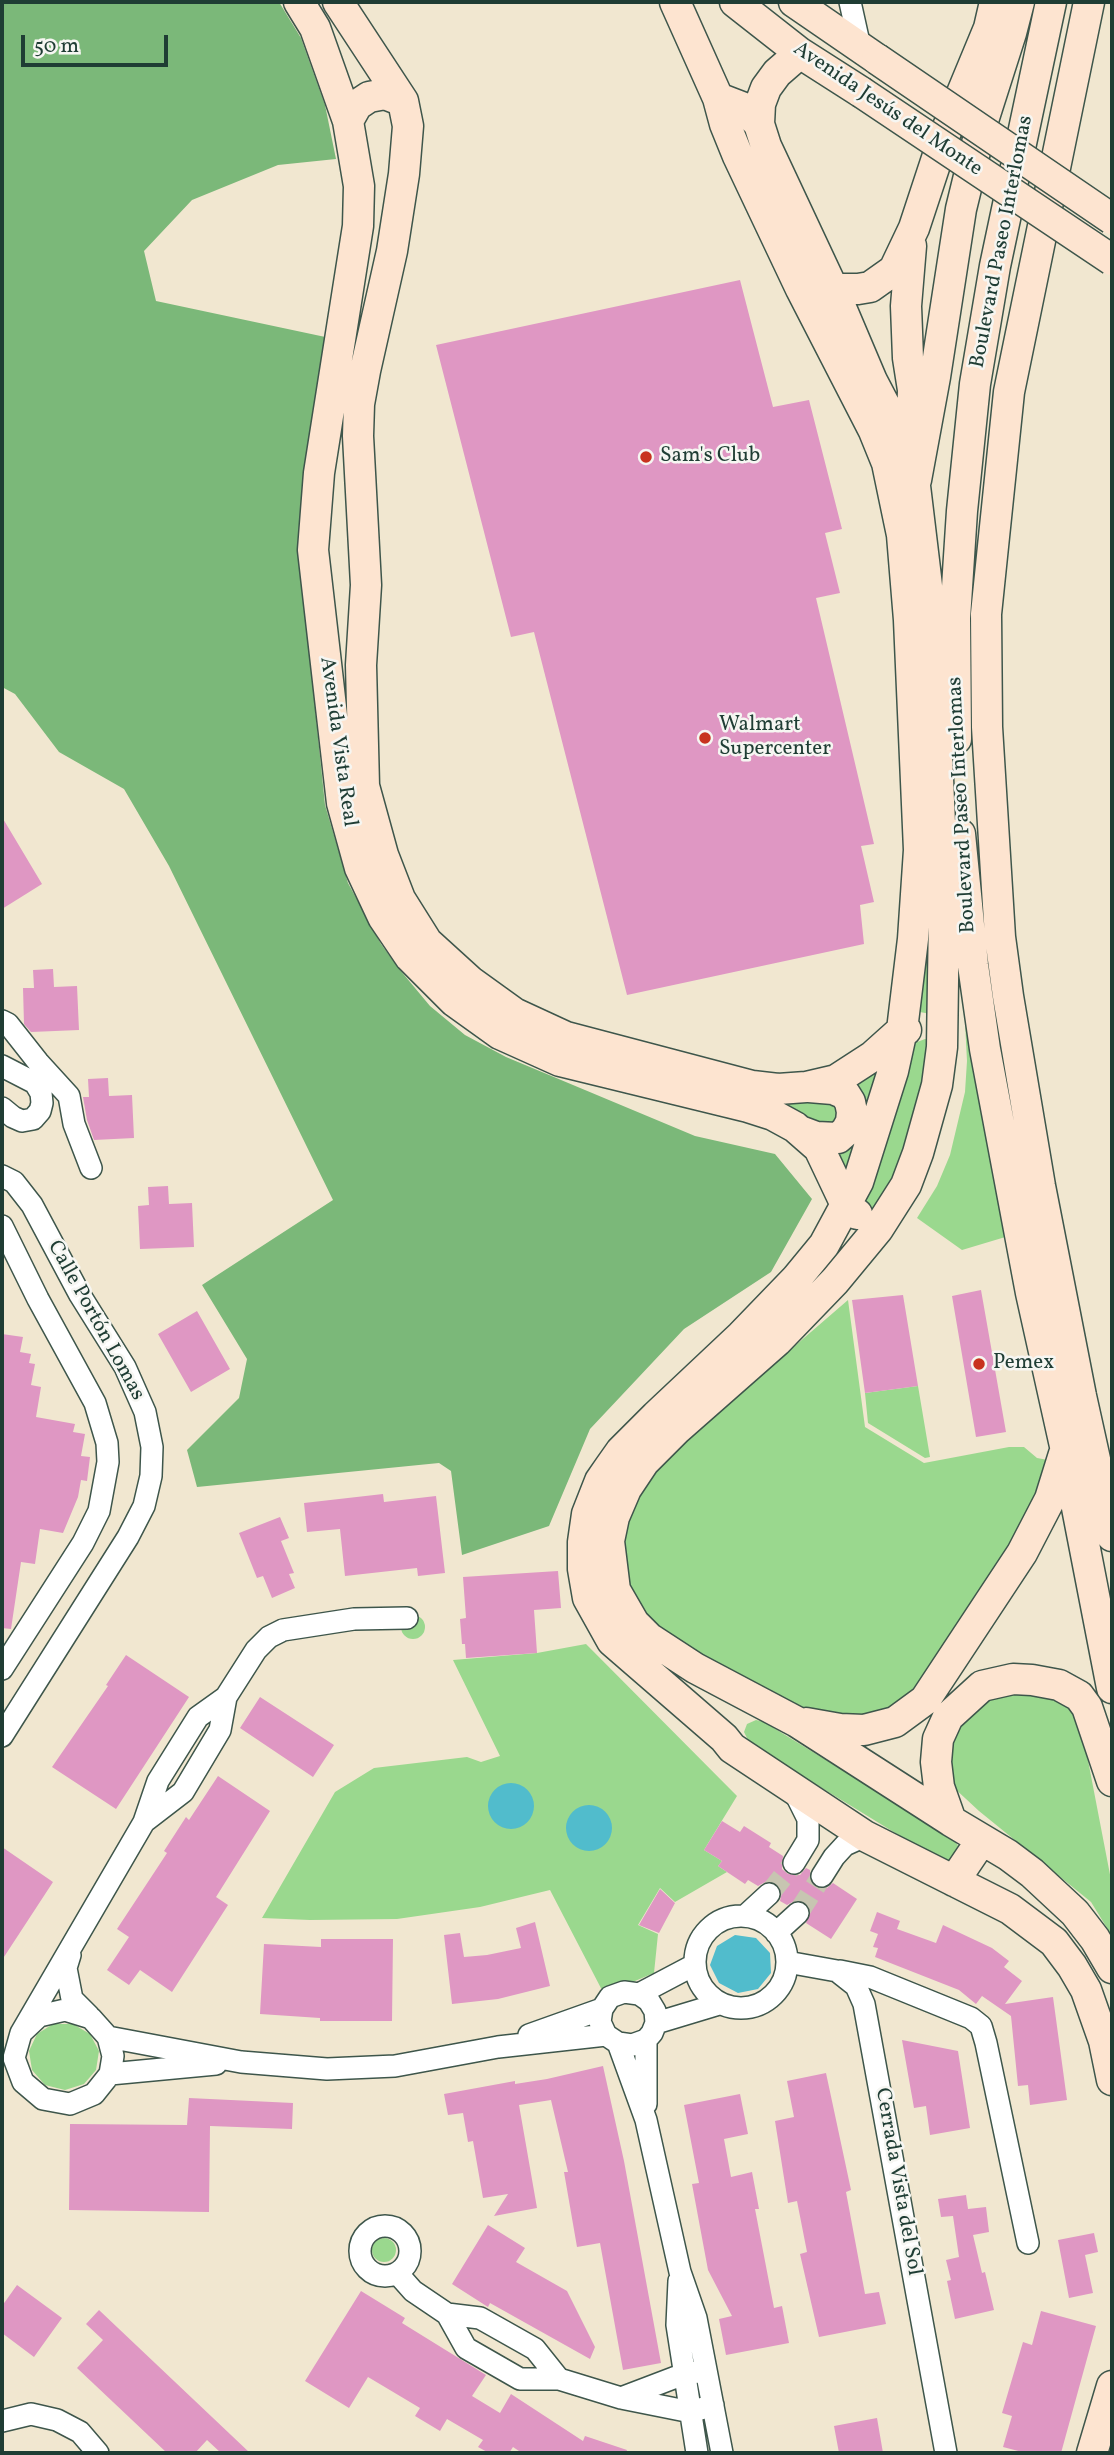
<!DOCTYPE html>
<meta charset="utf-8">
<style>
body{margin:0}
#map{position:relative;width:1114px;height:2455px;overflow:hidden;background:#f1e7d0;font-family:Vollkorn,serif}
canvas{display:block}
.frame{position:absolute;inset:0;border:4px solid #1f3d34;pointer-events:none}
.scale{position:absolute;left:21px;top:35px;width:147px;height:32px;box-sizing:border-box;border:4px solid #1f3d34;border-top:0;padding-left:9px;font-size:21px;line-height:24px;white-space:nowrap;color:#1f3d34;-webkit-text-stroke:5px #f6f6f2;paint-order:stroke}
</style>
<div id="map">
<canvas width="1114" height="2455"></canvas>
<div class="frame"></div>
<div class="scale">50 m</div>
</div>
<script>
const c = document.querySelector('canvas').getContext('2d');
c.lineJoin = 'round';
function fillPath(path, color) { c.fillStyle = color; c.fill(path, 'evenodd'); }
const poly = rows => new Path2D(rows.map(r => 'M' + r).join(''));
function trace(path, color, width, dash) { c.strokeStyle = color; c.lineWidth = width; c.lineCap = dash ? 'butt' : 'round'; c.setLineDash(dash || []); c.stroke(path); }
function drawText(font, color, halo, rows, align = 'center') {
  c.font = font + ' Vollkorn,serif'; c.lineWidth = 5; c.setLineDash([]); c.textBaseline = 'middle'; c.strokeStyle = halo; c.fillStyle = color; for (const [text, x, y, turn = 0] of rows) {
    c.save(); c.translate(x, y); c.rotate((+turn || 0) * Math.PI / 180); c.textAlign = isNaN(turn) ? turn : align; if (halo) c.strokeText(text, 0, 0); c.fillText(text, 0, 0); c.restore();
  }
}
const green = poly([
 [924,915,932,915,931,1014,914,1011],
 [962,964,1012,1235,962,1250,917,1218,937,1186,950,1155,965,1092,967,1061],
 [925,1039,932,1041,929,1122,872,1220,863,1197,912,1044],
 [880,1062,845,1179,829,1146,847,1088],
 [817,1100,837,1103,840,1122,831,1131,768,1104],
 [848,1300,865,1427,924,1463,1009,1447,1024,1447,1037,1458,1048,1460,1034,1511,919,1696,864,1722,805,1710,702,1657,645,1618,628,1586,624,1542,628,1521,638,1495,656,1470,687,1439],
 [918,1386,930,1457,925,1458,868,1423,865,1393],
 '401 1627a12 12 0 1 1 24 0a12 12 0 1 1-24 0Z',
 [586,1644,737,1796,704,1850,722,1861,718,1866,727,1872,675,1902,660,1888,638,1925,658,1934,654,1973,604,1994,550,1890,480,1907,397,1919,310,1920,262,1918,335,1792,374,1768,467,1757,481,1762,500,1756,453,1660,537,1653],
 [1019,1688,1069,1702,1081,1724,1112,1885,1112,1936,1091,1902,979,1811,952,1786,946,1760,952,1737,962,1722,993,1695],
 [756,1720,764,1722,953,1838,960,1849,950,1861,941,1861,750,1744,744,1732,747,1724],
 [53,2024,73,2024,90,2034,99,2051,96,2070,84,2084,65,2090,45,2085,32,2070,29,2051,37,2034],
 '372 2250a12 12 0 1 1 24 0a12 12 0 1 1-24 0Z'
]);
const forest = poly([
 [2,2,279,2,301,38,325,105,336,159,278,165,192,200,144,251,156,301,330,338,305,468,299,551,325,805,348,883,381,944,400,970,430,1006,465,1035,506,1057,695,1136,775,1154,812,1199,771,1272,684,1329,590,1429,549,1526,462,1555,451,1471,439,1463,197,1487,187,1450,239,1398,247,1359,202,1285,333,1200,169,866,124,789,59,752,15,694,2,687]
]);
const water = poly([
 '488 1806a23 23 0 1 1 46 0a23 23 0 1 1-46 0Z',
 '566 1828a23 23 0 1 1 46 0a23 23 0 1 1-46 0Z',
 [735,1935,756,1938,770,1953,771,1973,758,1989,738,1993,719,1983,710,1965,717,1946]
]);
const building = poly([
 [740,280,773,407,809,400,842,529,825,533,840,593,816,598,874,844,861,846,874,902,860,905,864,944,627,995,534,632,511,637,436,345],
 [2,817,42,884,2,909],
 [53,969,54,987,77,986,79,1030,31,1032,24,1024,23,988,34,988,33,970],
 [108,1078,109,1096,132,1095,134,1138,94,1140,87,1120,83,1097,89,1097,88,1079],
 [168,1186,169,1204,192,1203,194,1247,140,1249,138,1206,149,1205,148,1187],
 [981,1290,1006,1432,976,1437,952,1296],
 [903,1295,918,1386,865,1393,852,1300],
 [197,1311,230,1369,191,1392,158,1334],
 [2,1334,23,1337,20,1352,31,1354,29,1363,35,1364,31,1385,41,1387,36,1417,75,1424,73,1432,85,1434,81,1456,90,1457,87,1481,81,1480,78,1497,63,1533,40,1529,35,1564,21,1562,11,1629,2,1628],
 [383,1494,384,1502,436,1496,445,1573,418,1576,417,1568,345,1576,340,1529,307,1532,304,1503],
 [280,1517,289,1538,281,1541,294,1573,289,1574,295,1588,272,1598,263,1576,257,1578,239,1533],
 [558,1571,561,1608,534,1610,537,1653,466,1658,465,1644,462,1644,460,1619,466,1618,463,1577],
 [126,1655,189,1697,116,1809,52,1767,108,1686,106,1685],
 [260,1697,334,1745,313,1777,240,1728],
 [218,1776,270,1811,216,1897,228,1905,172,1992,140,1970,129,1985,107,1970,129,1937,117,1929,167,1853,164,1851,186,1817,189,1820],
 [722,1821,740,1832,744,1826,771,1843,769,1847,783,1856,782,1869,788,1874,800,1875,806,1868,810,1870,810,1881,816,1887,827,1888,833,1883,857,1899,831,1939,806,1923,811,1911,807,1904,796,1900,787,1905,780,1901,782,1892,778,1885,767,1881,758,1886,748,1880,745,1884,718,1866,722,1861,704,1850],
 [2,1847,53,1882,2,1960],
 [660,1889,675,1903,659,1933,639,1925],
 [877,1912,900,1921,897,1929,936,1943,943,1925,992,1948,1009,1961,1004,1967,1022,1981,1005,2004,1053,1997,1067,2100,1030,2105,1028,2085,1018,2086,1011,2016,982,1996,976,2004,959,1990,875,1957,878,1948,873,1947,878,1934,870,1931],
 [535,1922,550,1986,498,1999,452,2004,444,1935,460,1933,464,1957,487,1955,521,1948,516,1928],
 [321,1939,393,1939,392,2021,320,2021,320,2018,260,2014,264,1944,321,1947],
 [902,2040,958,2051,970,2128,930,2135,926,2106,914,2108],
 [603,2066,624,2161,661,2363,623,2370,600,2243,577,2247,564,2172,568,2172,551,2100,519,2105,537,2208,494,2216,508,2194,483,2198,473,2141,468,2142,463,2113,448,2115,444,2094,515,2081,515,2084,547,2079],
 [826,2073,851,2190,846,2192,865,2294,879,2292,886,2324,819,2337,800,2254,807,2252,797,2201,788,2203,775,2121,794,2117,787,2081],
 [740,2094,748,2134,724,2139,731,2177,752,2172,759,2209,755,2209,774,2308,782,2306,789,2343,726,2355,719,2319,732,2316,708,2270,692,2184,699,2183,684,2105],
 [189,2098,293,2103,292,2129,210,2126,209,2212,69,2210,70,2124,187,2125],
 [966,2195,968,2209,986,2207,989,2232,973,2235,982,2273,985,2272,994,2310,955,2319,947,2281,951,2280,946,2260,959,2257,953,2216,941,2217,938,2199],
 [488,2225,525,2248,516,2262,567,2291,595,2347,590,2359,490,2303,488,2307,452,2284],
 [1094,2233,1098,2252,1085,2255,1093,2293,1069,2298,1058,2240],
 [17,2285,62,2318,34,2357,2,2333,2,2306],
 [361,2291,405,2318,402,2323,486,2375,472,2396,500,2413,511,2394,583,2441,585,2436,627,2450,626,2453,522,2453,513,2447,509,2453,489,2453,478,2447,483,2440,447,2419,440,2431,415,2416,420,2408,368,2377,349,2408,305,2381],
 [99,2310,250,2453,221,2453,207,2440,195,2453,167,2453,77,2368,103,2340,86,2324],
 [1041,2311,1096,2326,1061,2453,1026,2453,1003,2447,1012,2416,1002,2413,1023,2342,1032,2345],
 [877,2418,883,2453,839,2453,834,2426]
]);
const streetTunnel = poly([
 [769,1894,794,1863],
 [798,1913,822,1876]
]);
const street = poly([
 [850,2,860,47],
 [2,1021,8,1024,38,1062,69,1096,74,1124,91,1168],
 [2,1066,35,1083,41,1093,42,1103,40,1111,33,1119,22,1121,13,1117,2,1108],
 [2,1176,14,1182,32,1205,80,1295,125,1367,145,1412,152,1447,151,1476,144,1506,128,1537,2,1736],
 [2,1226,38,1299,95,1403,107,1443,108,1462,99,1511,83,1543,2,1669],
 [144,1822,183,1792,220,1730,226,1697],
 [794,1863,808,1840,808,1819,794,1791],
 [822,1876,834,1857,845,1845,865,1836],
 [745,1916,769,1894],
 '695 1962a46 46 0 1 1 92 0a46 46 0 1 1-92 0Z',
 [776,1933,798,1913],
 [70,1955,66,1968,72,1999,89,2016],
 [787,1962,837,1971,856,1986,864,2004,946,2453],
 [840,1971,870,1977,971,2018,981,2026,986,2043,1028,2243],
 [639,1994,649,2001,655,2011,656,2023,652,2033,646,2040,632,2045,618,2043,606,2035,600,2022,602,2009,610,1997,624,1992,639,1994,694,1965],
 [65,2010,91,2018,108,2037,113,2056,110,2074,94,2094,70,2104,43,2099,23,2082,14,2058,21,2033,39,2016,65,2010],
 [656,2023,719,2004],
 [21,2033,144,1822,158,1781,198,1717,226,1697,256,1650,269,1637,283,1630,354,1619,407,1618],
 [529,2035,602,2009],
 [108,2037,241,2062,327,2069,395,2066,498,2047,606,2035],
 [646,2040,646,2104],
 [618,2043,646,2120,680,2272,696,2318,722,2453],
 [110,2074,216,2064],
 '360 2251a25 25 0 1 1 50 0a25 25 0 1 1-50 0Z',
 [397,2273,413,2291,447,2314,466,2348,520,2379,559,2379,621,2398,691,2412,713,2405],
 [679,2281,677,2325,697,2453],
 [447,2314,480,2318,535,2349,559,2379],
 [621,2398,684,2374,698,2372],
 [2,2421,31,2414,57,2420,80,2432,98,2453]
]);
const secondary = poly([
 [299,2,315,28,348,121,359,186,358,226,319,473,313,550,342,803,360,868,383,917,410,957,454,1001,500,1034,560,1061,748,1107,773,1115,795,1127,819,1148,847,1207,857,1214],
 [338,2,403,101,408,126,404,174,392,251,365,371,359,404,358,436,366,585,361,665,364,786,383,855,400,899,427,942,471,982,514,1013,566,1037,752,1086,778,1089,806,1087,836,1080,873,1056,902,1030,906,1030],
 [675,2,718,98,725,124,738,156,801,289,874,431,887,463,902,535,909,620,919,850,913,939,902,1030,893,1071,858,1182,824,1245,796,1279,741,1336,656,1416,621,1451,609,1468,600,1481,587,1514,583,1542,583,1569,588,1598,612,1641,724,1738,732,1748,865,1836,1010,1909,1054,1942,1072,1966,1086,1990,1104,2041,1112,2080],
 [735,2,800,53,861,92],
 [794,2,877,59],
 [1089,2,1009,392,986,614,987,727,1000,937,1008,996,1040,1186,1081,1396,1112,1536],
 [718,98,744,108,759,124,766,146,833,289,872,381,894,423,908,457,915,486,931,619,944,915,942,1047,937,1085,918,1153,906,1185,878,1229,835,1281,777,1341,677,1429,644,1462,626,1489,614,1517,609,1541,615,1590,634,1623,649,1638,695,1668,797,1722,951,1821,1008,1855,1032,1873,1075,1913,1095,1939,1112,1968],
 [348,121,357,105,369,97,385,94,403,101],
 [759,124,760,104,766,88,777,73,800,53],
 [911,246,906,306,908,358,913,390,912,423],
 [816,289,858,289,870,287,894,270,914,228,945,134,989,28,995,2],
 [916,480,935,377,961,209,981,127,1011,33,1019,2],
 [956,739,955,618,962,511,975,384,995,266,1051,2],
 [960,834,973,965,985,1049,1031,1293,1065,1446,1112,1688],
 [800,1131,816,1137,838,1138,846,1131,851,1122,852,1112,850,1102,845,1094,833,1089,809,1087],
 [806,1723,840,1729,864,1730,895,1722,925,1700,1022,1553,1050,1499,1064,1454],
 [951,1821,939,1787,936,1762,938,1739,948,1717,982,1686,1013,1679,1032,1680,1059,1685,1079,1696,1087,1707,1112,1781],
 [954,1881,981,1841],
 [1092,2453,1112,2386]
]);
const secondaryBridge = poly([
 [877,59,1112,219],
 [861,92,1112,260]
]);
const markers = [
 [646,457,7,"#c8321e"],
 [705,738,7,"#c8321e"],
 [979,1364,7,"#c8321e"]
];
const streetNames = [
 ["Avenida Jesús del Monte",887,110,34],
 ["Boulevard Paseo Interlomas",1003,242,-79],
 ["Avenida Vista Real",337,742,82],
 ["Boulevard Paseo Interlomas",963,805,-93],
 ["Calle Portón Lomas",95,1321,61],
 ["Cerrada Vista del Sol",897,2182,80]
];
const poiNames = [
 ["Sam's Club",660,457],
 ["Walmart",719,726],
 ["Supercenter",719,750],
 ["Pemex",993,1364]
];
fillPath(green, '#9ad88e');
fillPath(forest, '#7bb879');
fillPath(water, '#51bccc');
fillPath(building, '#df97c3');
trace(streetTunnel, '#c7c5b1', 21, [21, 10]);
trace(street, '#3e564b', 24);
trace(secondary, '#3e564b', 33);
trace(street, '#fff', 21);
trace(secondary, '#fde4d0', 30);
trace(secondaryBridge, '#3e564b', 33, []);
trace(secondaryBridge, '#fde4d0', 30);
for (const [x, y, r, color] of markers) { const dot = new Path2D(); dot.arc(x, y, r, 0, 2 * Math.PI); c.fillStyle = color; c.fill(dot); trace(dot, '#f6f6f2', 2.5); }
drawText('21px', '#1f3d34', '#f6f6f2', streetNames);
drawText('21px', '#1f3d34', '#f6f6f2', poiNames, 'left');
</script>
